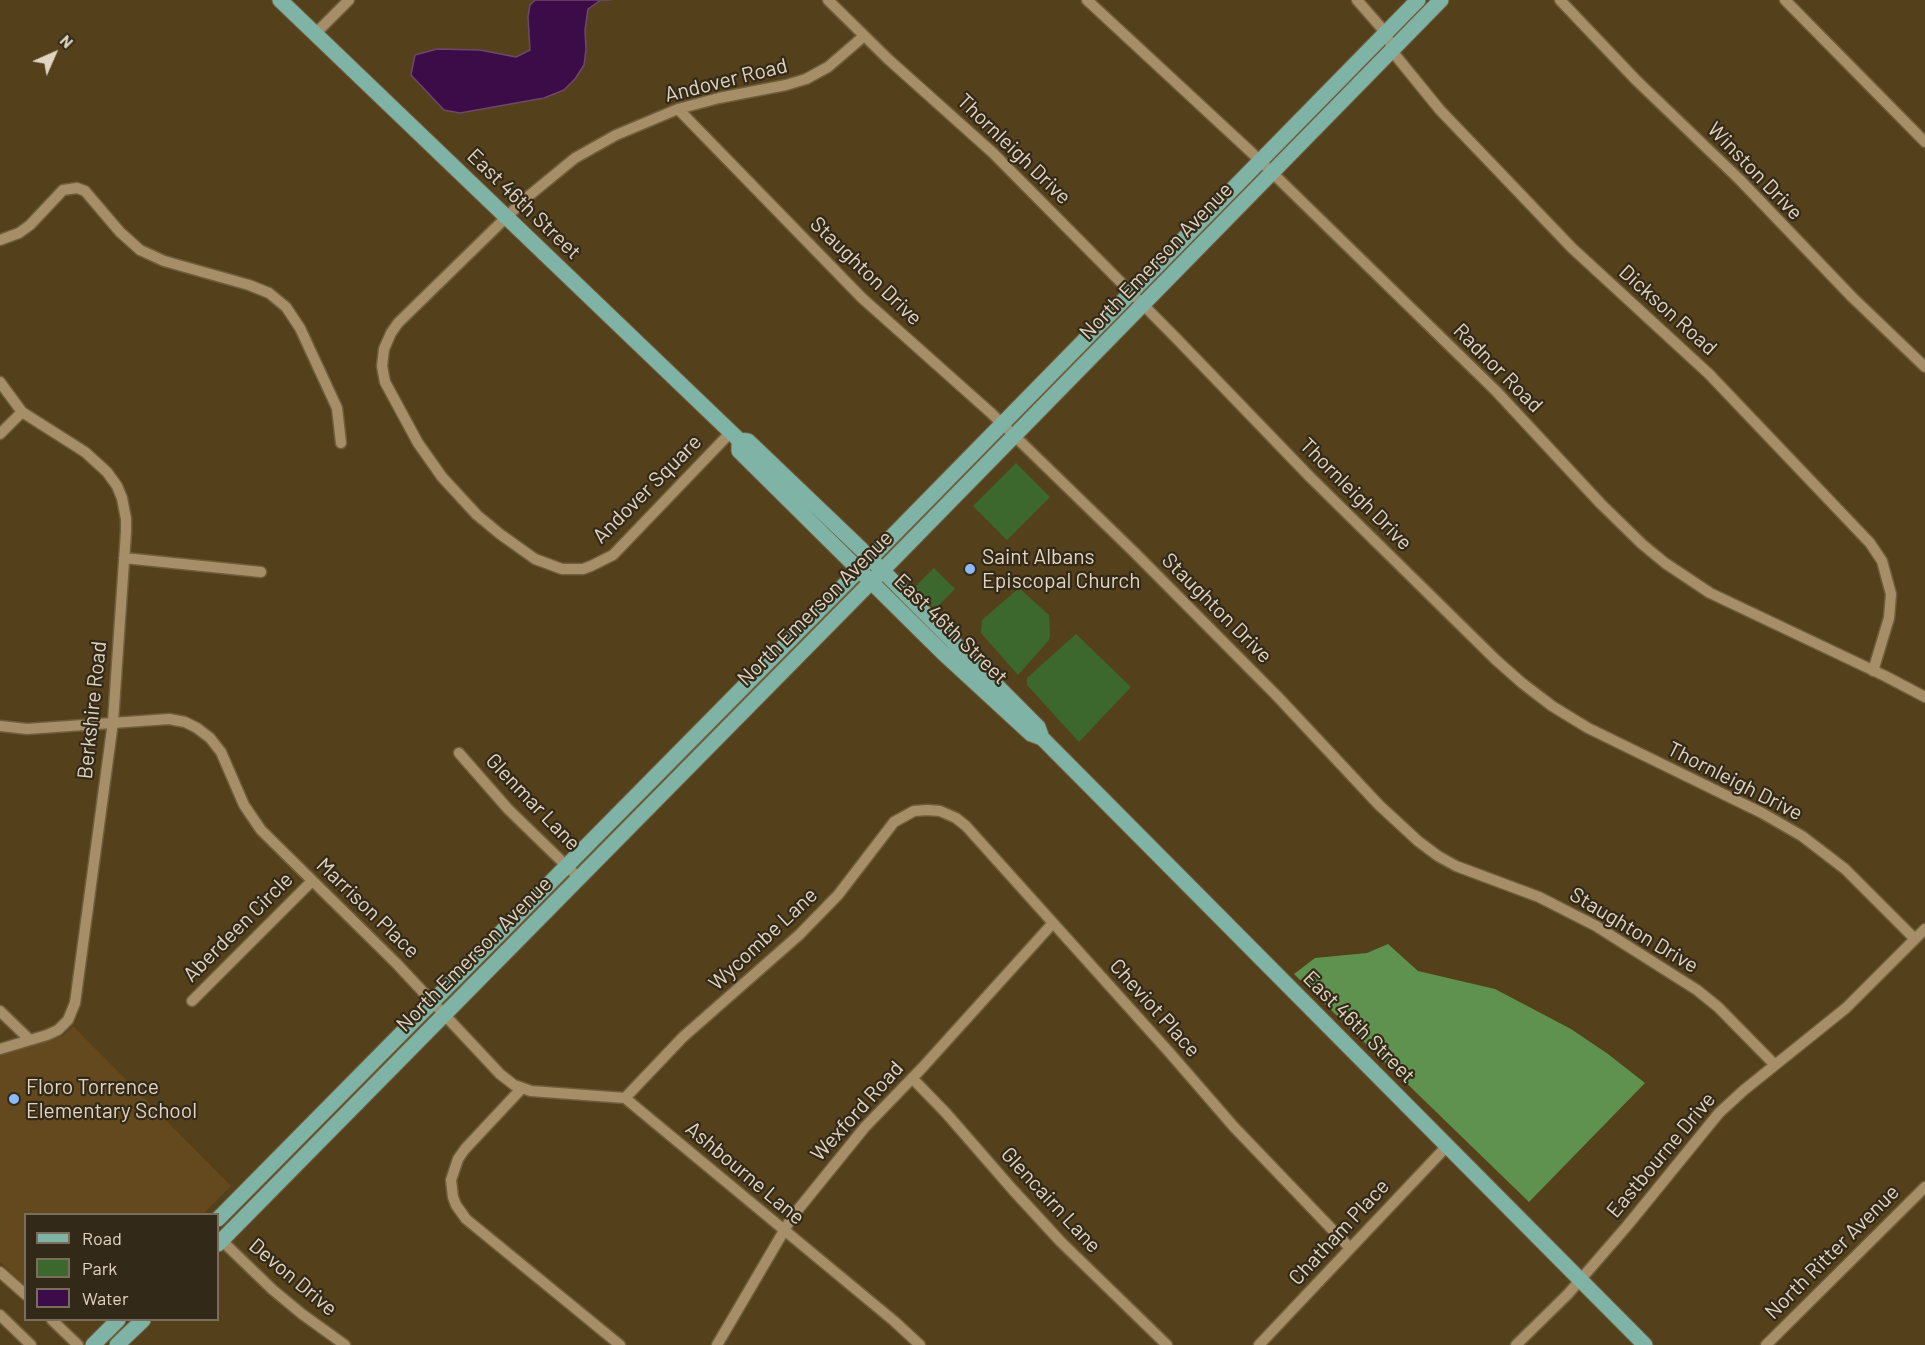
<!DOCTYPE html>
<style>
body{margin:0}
#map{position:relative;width:1925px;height:1345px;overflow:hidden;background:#55401c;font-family:Barlow,sans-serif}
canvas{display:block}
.legend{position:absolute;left:24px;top:1213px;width:195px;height:108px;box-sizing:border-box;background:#332919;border:2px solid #796d5c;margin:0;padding:8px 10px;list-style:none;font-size:18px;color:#e1d4c0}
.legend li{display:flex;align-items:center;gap:12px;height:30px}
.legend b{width:30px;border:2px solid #796d5c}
.north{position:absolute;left:24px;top:24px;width:60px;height:60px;-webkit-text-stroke:4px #332919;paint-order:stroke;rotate:45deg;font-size:16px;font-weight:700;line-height:24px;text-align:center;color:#e1d4c0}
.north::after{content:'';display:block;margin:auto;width:21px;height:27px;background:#e1d4c0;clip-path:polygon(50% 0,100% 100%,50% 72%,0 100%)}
</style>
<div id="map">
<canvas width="1925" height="1345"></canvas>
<ul class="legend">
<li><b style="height:8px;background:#7eb3a6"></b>Road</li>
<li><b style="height:16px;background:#3c682d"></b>Park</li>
<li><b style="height:16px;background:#3b0c47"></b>Water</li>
</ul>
<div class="north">N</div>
</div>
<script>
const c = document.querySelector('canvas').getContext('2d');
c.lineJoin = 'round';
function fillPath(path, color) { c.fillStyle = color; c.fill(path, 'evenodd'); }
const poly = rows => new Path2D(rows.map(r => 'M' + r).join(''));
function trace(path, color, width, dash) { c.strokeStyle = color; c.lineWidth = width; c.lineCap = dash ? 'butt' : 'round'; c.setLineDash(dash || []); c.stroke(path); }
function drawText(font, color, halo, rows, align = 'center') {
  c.font = font + ' Barlow,sans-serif'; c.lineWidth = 4.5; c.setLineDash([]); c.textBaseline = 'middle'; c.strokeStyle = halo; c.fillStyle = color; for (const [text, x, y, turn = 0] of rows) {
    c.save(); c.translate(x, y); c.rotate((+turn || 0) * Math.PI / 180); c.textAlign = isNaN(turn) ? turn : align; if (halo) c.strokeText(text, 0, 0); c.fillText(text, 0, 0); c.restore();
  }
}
const built = poly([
 [73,1026,231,1186,203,1214,26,1214,25,1286,0,1262,0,1055,63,1036]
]);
const green = poly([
 [1016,463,1050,497,1007,540,973,506],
 [934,568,955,589,935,609,914,588],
 [1019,588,1049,615,1050,635,1049,640,1018,675,981,633,982,620],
 [1076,634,1131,687,1079,742,1027,685,1027,678]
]);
const forest = poly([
 [1388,944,1418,971,1495,989,1571,1029,1608,1054,1645,1083,1529,1202,1294,974,1315,958,1367,953]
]);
const water = poly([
 [535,0,611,0,601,0,588,9,585,30,586,49,584,65,575,79,564,90,544,98,460,113,444,110,411,75,415,55,437,49,480,50,516,57,530,50,528,17,530,5,535,0]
]);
const minor = poly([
 [828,0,888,59,993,153,1177,339,1310,477,1496,660,1522,683,1552,706,1588,728,1762,813,1802,836,1845,869,1915,939],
 [1087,0,1251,152,1496,391,1601,504,1642,544,1665,563,1710,593,1885,676,1925,697],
 [1357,0,1385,32,1396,56,1440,110,1572,248,1709,374,1870,543,1882,561,1891,594,1889,618,1873,671],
 [1560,0,1636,80,1740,180,1852,297,1925,367],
 [1785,0,1925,142],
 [315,34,349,0],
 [678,109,862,298,991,413,1134,552,1277,696,1379,805,1418,841,1438,856,1456,866,1539,897,1596,926,1697,990,1718,1007,1775,1065],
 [0,240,19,233,30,225,63,190,77,188,85,191,120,232,140,250,164,261,249,285,269,293,286,307,300,328,337,408,341,443],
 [0,382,22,412,85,452,107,472,117,486,122,498,126,519,126,532,113,722,75,1003,68,1020,58,1030,47,1035,0,1049],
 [731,432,613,555,591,566,583,569,562,569,535,559,500,534,477,515,442,477,418,443,385,382,382,366,384,349,391,333,398,323,525,199,575,158,616,135,678,109,719,98,786,85,806,79,828,67,864,36],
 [0,434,22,412],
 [124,558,261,572],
 [0,726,27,729,169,719,185,722,197,728,210,738,221,752,244,805,261,830,396,963,500,1074,514,1085,531,1091,625,1098,894,1321,920,1345],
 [459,753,508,809,579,878],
 [192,1001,312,881],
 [0,1011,30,1040],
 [912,1078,946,1113,1013,1190,1061,1242,1167,1345],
 [522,1088,465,1149,458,1159,451,1180,453,1197,456,1205,466,1219,620,1345],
 [625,1098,683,1037,799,935,838,895,894,822,914,811,927,810,940,811,956,818,966,826,1169,1052,1234,1127,1350,1248],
 [218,1237,273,1290,302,1314,345,1345],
 [0,1272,26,1295],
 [0,1315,31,1345],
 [52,1320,78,1345],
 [717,1345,792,1217,865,1127,922,1068,1053,923],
 [1259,1345,1447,1146],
 [1516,1345,1568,1294,1627,1226,1719,1113,1744,1090,1846,1008,1925,929],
 [1766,1345,1925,1187]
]);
const major = poly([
 [280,0,739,440,748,441,861,549,1038,727,1042,738,1645,1345],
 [739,440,739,451,942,652,1031,734,1042,738],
 [218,1219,859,570,1418,0],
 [218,1244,871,582,1441,0],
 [93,1345,118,1320],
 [117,1345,143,1320]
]);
const markers = [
 [970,569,6,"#8db9fc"],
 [14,1099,6,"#8db9fc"]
];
const streetNames = [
 ["Andover Road",726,80,-14],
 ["Thornleigh Drive",1014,149,44],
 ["Winston Drive",1755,171,46],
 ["East 46th Street",524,204,44],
 ["North Emerson Avenue",1156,261,-46],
 ["Staughton Drive",866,271,44],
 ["Dickson Road",1668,310,42],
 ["Radnor Road",1498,368,45],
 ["Andover Square",647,489,-45],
 ["Thornleigh Drive",1356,494,45],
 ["North Emerson Avenue",815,608,-45],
 ["Staughton Drive",1217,608,45],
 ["East 46th Street",951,629,44],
 ["Berkshire Road",92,710,-84],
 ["Thornleigh Drive",1735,781,27],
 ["Glenmar Lane",533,802,46],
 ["Marrison Place",368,908,44],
 ["Aberdeen Circle",238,927,-45],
 ["Staughton Drive",1634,930,31],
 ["Wycombe Lane",763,939,-43],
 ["North Emerson Avenue",474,954,-45],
 ["Cheviot Place",1155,1008,48],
 ["East 46th Street",1359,1027,45],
 ["Wexford Road",857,1111,-48],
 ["Eastbourne Drive",1661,1155,-50],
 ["Ashbourne Lane",745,1173,40],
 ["Glencairn Lane",1051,1200,47],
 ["Chatham Place",1339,1232,-47],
 ["North Ritter Avenue",1832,1252,-45],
 ["Devon Drive",293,1277,40]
];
const poiNames = [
 ["Saint Albans",982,557],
 ["Episcopal Church",982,581],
 ["Floro Torrence",26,1087],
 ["Elementary School",26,1111]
];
fillPath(built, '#63491d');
fillPath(green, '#3c682d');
fillPath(forest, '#5f914f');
fillPath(water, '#3b0c47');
trace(water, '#6d486b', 1.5);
trace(minor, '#6f5e3d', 13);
trace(major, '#6f5e3d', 17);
trace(minor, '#a68e68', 10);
trace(major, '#7eb3a6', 15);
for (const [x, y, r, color] of markers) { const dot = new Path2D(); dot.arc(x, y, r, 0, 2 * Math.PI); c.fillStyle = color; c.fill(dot); trace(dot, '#332919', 2); }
drawText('21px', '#e1d4c0', '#332919', streetNames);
drawText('21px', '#e1d4c0', '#332919', poiNames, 'left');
</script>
